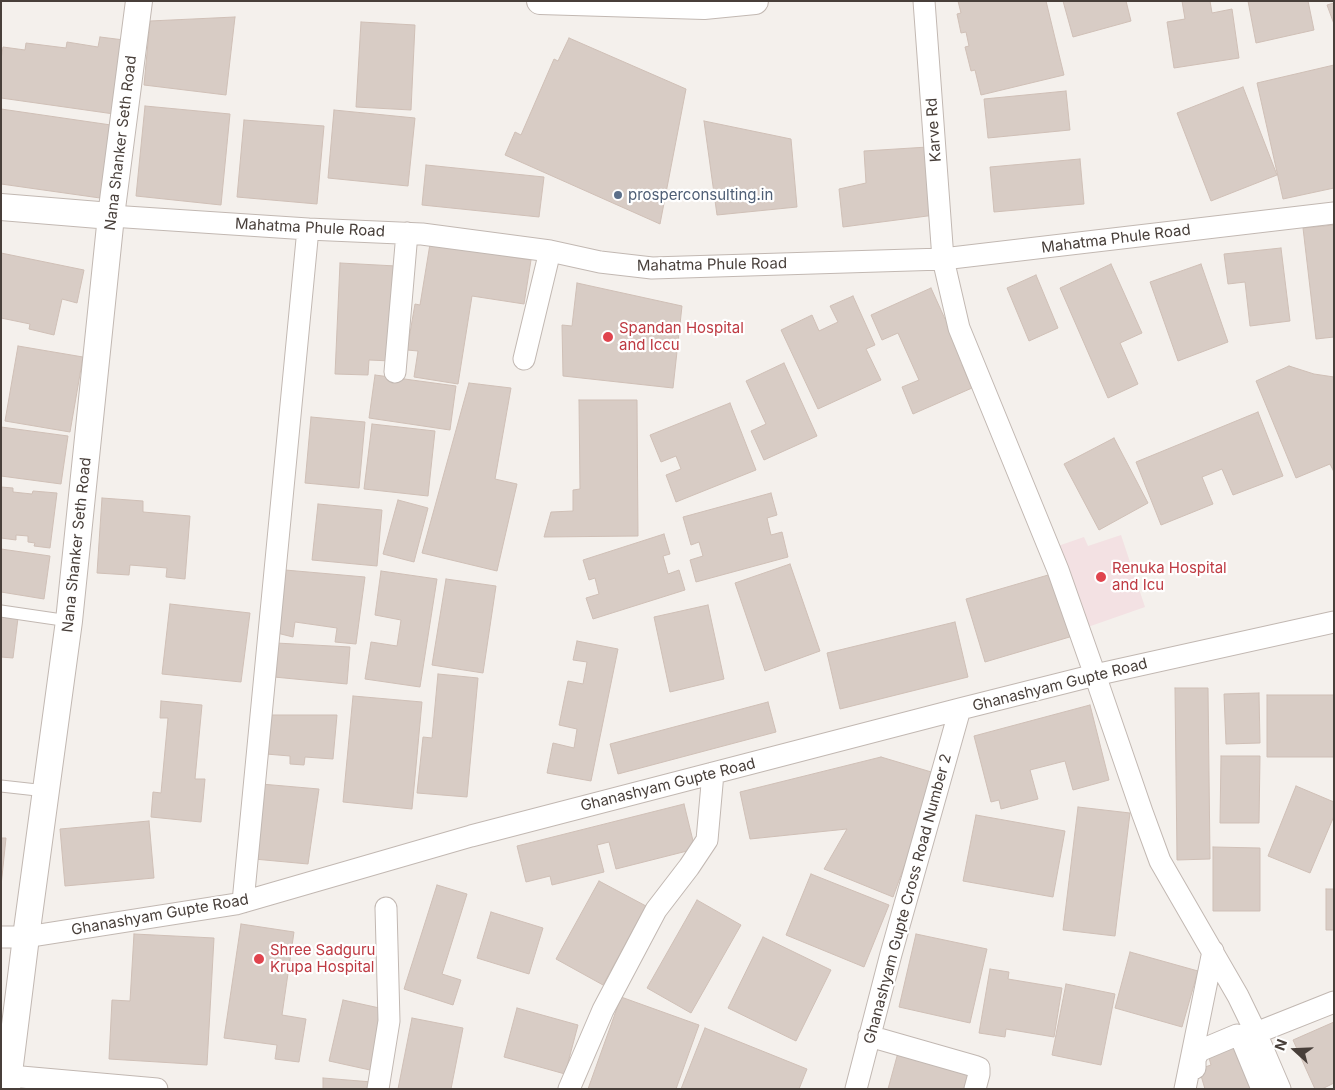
<!DOCTYPE html>
<style>
body{margin:0}
#map{position:relative;width:1335px;height:1090px;overflow:hidden;background:#f4f0ec;font-family:Inter,sans-serif}
canvas{display:block}
.frame{position:absolute;inset:0;border:2px solid #483f3a;pointer-events:none}
.north{position:absolute;left:1270px;top:1025px;width:50px;height:50px;-webkit-text-stroke:4px #fff;paint-order:stroke;rotate:290deg;font-size:14px;font-weight:700;line-height:20px;text-align:center;color:#483f3a}
.north::after{content:'';display:block;margin:auto;width:18px;height:22px;background:#483f3a;clip-path:polygon(50% 0,100% 100%,50% 72%,0 100%)}
</style>
<div id="map">
<canvas width="1335" height="1090"></canvas>
<div class="frame"></div>
<div class="north">N</div>
</div>
<script>
const c = document.querySelector('canvas').getContext('2d');
c.lineJoin = 'round';
function fillPath(path, color) { c.fillStyle = color; c.fill(path, 'evenodd'); }
const poly = rows => new Path2D(rows.map(r => 'M' + r).join(''));
function trace(path, color, width, dash) { c.strokeStyle = color; c.lineWidth = width; c.lineCap = dash ? 'butt' : 'round'; c.setLineDash(dash || []); c.stroke(path); }
function drawText(font, color, halo, rows, align = 'center') {
  c.font = font + ' Inter,sans-serif'; c.lineWidth = 4.5; c.setLineDash([]); c.textBaseline = 'middle'; c.strokeStyle = halo; c.fillStyle = color; for (const [text, x, y, turn = 0] of rows) {
    c.save(); c.translate(x, y); c.rotate((+turn || 0) * Math.PI / 180); c.textAlign = isNaN(turn) ? turn : align; if (halo) c.strokeText(text, 0, 0); c.fillText(text, 0, 0); c.restore();
  }
}
const medical = poly([
 [1121,535,1145,607,1085,628,1058,546,1084,537,1088,546]
]);
const building = poly([
 [958,1,1046,1,1064,75,981,95,975,70,971,71,965,47,969,46,966,32,961,33,957,14,961,13,958,1],
 [1063,1,1126,1,1131,21,1073,37,1063,1],
 [1182,1,1210,1,1212,13,1232,9,1239,58,1174,68,1167,22,1185,19,1182,1],
 [1248,1,1308,1,1314,30,1256,43,1248,1],
 [1334,3,1334,24,1327,5,1334,3],
 [235,17,226,95,144,85,150,21,235,17],
 [361,22,415,25,411,110,356,107,361,22],
 [100,37,124,40,114,114,1,98,1,59,3,47,25,50,26,43,66,48,67,42,98,47,100,37],
 [569,38,686,89,660,224,505,155,515,132,521,135,554,59,558,61,569,38],
 [1334,65,1334,188,1283,199,1257,83,1334,65],
 [1243,87,1277,175,1211,201,1177,113,1243,87],
 [1066,91,1070,130,988,138,984,99,1066,91],
 [145,106,230,114,221,205,136,196,145,106],
 [1,109,111,125,100,198,1,184,1,109],
 [334,110,415,118,408,186,328,178,334,110],
 [244,120,324,126,317,204,237,197,244,120],
 [704,121,791,139,797,207,717,215,704,121],
 [928,147,935,215,843,227,839,189,866,183,864,151,928,147],
 [1080,159,1084,204,994,212,990,167,1080,159],
 [426,165,544,177,539,217,422,205,426,165],
 [1334,225,1334,337,1316,339,1303,228,1334,225],
 [430,244,531,260,524,304,472,296,458,384,414,377,418,351,407,350,415,304,420,305,430,244],
 [1281,248,1290,321,1250,326,1245,282,1228,284,1224,254,1281,248],
 [1,253,84,270,77,303,62,299,54,335,29,329,30,324,1,318,1,253],
 [340,263,396,266,391,361,369,360,368,375,335,374,340,263],
 [1111,264,1142,333,1120,343,1138,384,1108,398,1060,288,1111,264],
 [1201,264,1228,342,1178,361,1150,282,1201,264],
 [1036,275,1058,328,1029,341,1007,288,1036,275],
 [577,283,682,306,673,388,563,376,562,325,572,326,577,283],
 [931,288,945,319,950,317,970,362,962,365,972,388,913,414,902,387,919,380,898,333,882,340,871,315,931,288],
 [853,296,875,345,866,349,881,380,818,409,781,330,812,315,819,331,838,322,830,306,853,296],
 [18,346,83,357,70,432,5,421,18,346],
 [784,363,817,436,764,460,751,431,766,424,746,381,784,363],
 [1289,366,1314,374,1334,377,1334,472,1330,464,1296,478,1256,381,1289,366],
 [375,375,456,386,450,430,369,418,375,375],
 [469,383,511,388,495,479,517,484,497,571,422,553,469,383],
 [579,400,637,400,638,536,544,537,551,512,573,511,573,490,580,489,579,400],
 [730,403,756,470,676,502,666,475,681,469,676,456,661,462,650,435,730,403],
 [1258,412,1283,476,1233,495,1222,469,1202,477,1213,504,1161,525,1136,462,1258,412],
 [311,417,365,422,359,488,305,483,311,417],
 [372,424,435,431,428,496,364,489,372,424],
 [1,427,68,436,61,484,1,476,1,427],
 [1114,438,1148,503,1099,530,1064,464,1114,438],
 [1,487,13,488,13,492,32,494,33,491,57,493,50,548,34,546,35,543,28,542,28,536,16,535,16,540,1,538,1,487],
 [771,493,777,515,767,518,771,535,782,532,788,557,696,582,690,560,703,556,699,542,691,545,683,517,771,493],
 [102,498,143,501,143,512,190,516,185,579,166,577,167,568,130,565,129,575,97,573,102,498],
 [398,500,428,508,414,562,383,554,398,500],
 [318,504,382,510,377,566,312,560,318,504],
 [664,534,670,554,663,556,668,574,679,570,685,590,593,619,586,598,599,594,595,578,589,580,583,560,664,534],
 [1,549,50,556,44,599,1,592,1,549],
 [790,564,820,651,765,671,735,583,790,564],
 [285,570,365,577,356,644,335,642,337,628,295,622,293,637,277,633,285,570],
 [381,571,437,579,420,687,365,679,371,642,397,646,401,620,375,615,381,571],
 [1055,573,1073,636,985,662,966,599,1055,573],
 [446,579,496,586,483,673,432,665,446,579],
 [170,604,250,613,241,682,162,674,170,604],
 [708,605,724,679,670,692,654,617,708,605],
 [1,616,18,618,13,658,1,657,1,616],
 [955,622,968,677,840,709,827,653,955,622],
 [577,641,618,649,591,781,547,773,553,743,574,748,577,729,559,725,568,681,583,684,587,662,573,660,577,641],
 [276,643,350,647,347,684,274,677,276,643],
 [438,674,478,678,467,797,417,793,423,737,432,738,438,674],
 [1175,688,1208,688,1210,859,1177,860,1175,688],
 [1259,693,1260,743,1226,744,1224,694,1259,693],
 [1267,695,1334,695,1334,757,1267,757,1267,695],
 [353,696,422,702,412,809,343,802,353,696],
 [161,701,202,705,195,779,205,779,201,822,151,817,153,792,161,793,168,718,160,718,161,701],
 [768,702,776,732,618,774,610,744,768,702],
 [1090,705,1109,780,1073,790,1065,761,1030,770,1038,799,1001,809,999,800,991,802,974,736,1090,705],
 [271,715,337,715,333,759,305,757,304,765,290,764,290,756,266,754,271,715],
 [1221,756,1260,756,1259,823,1220,823,1221,756],
 [881,757,938,774,893,897,824,869,847,829,750,839,740,792,881,757],
 [261,784,319,789,308,864,254,859,261,784],
 [1296,786,1334,802,1334,816,1310,873,1268,856,1296,786],
 [684,804,695,849,616,869,609,842,597,845,604,872,552,885,550,876,526,882,517,846,684,804],
 [1078,807,1130,813,1115,936,1063,930,1078,807],
 [976,815,1065,831,1053,897,963,881,976,815],
 [149,821,154,878,65,886,60,829,149,821],
 [1,838,6,838,1,886,1,838],
 [1213,847,1260,848,1260,911,1213,911,1213,847],
 [811,874,889,905,864,967,786,935,811,874],
 [599,881,646,906,603,985,556,959,599,881],
 [437,885,467,894,442,974,461,980,453,1005,404,989,437,885],
 [1326,889,1334,889,1334,930,1326,930,1326,889],
 [697,900,741,925,691,1013,647,988,697,900],
 [491,912,543,928,529,974,477,958,491,912],
 [241,924,294,932,282,1015,306,1019,299,1062,275,1059,277,1045,224,1038,241,924],
 [134,934,214,938,207,1065,109,1059,112,1000,130,1001,134,934],
 [916,934,987,949,970,1023,899,1007,916,934],
 [763,937,831,970,796,1041,728,1008,763,937],
 [1130,952,1198,971,1182,1027,1115,1008,1130,952],
 [990,969,1009,972,1008,979,1062,988,1054,1037,1006,1029,1005,1037,979,1033,990,969],
 [1066,984,1115,994,1101,1065,1052,1055,1066,984],
 [621,997,699,1025,676,1089,588,1089,621,997],
 [343,1000,384,1009,370,1070,329,1061,343,1000],
 [517,1008,578,1025,565,1074,504,1057,517,1008],
 [412,1018,463,1028,451,1089,398,1089,412,1018],
 [1334,1022,1334,1083,1322,1089,1315,1089,1293,1040,1334,1022],
 [705,1028,807,1069,799,1089,681,1089,705,1028],
 [1238,1040,1255,1089,1205,1089,1199,1069,1211,1065,1207,1051,1238,1040],
 [899,1049,975,1071,970,1089,888,1089,899,1049],
 [323,1078,372,1082,371,1089,323,1089,323,1078]
]);
const service = poly([
 [1,611,69,621],
 [1,786,46,791]
]);
const minor = poly([
 [924,1,943,259,959,328,1058,570,1095,675,1142,812,1160,861,1238,996,1256,1033,1280,1089],
 [111,216,308,229,422,234,550,251,600,262,652,268,943,259,1334,213],
 [524,359,550,251],
 [395,372,407,233],
 [243,902,308,229],
 [1,937,26,937,236,904,471,836,960,709,1095,675,1334,622],
 [1256,1033,1334,1002],
 [869,1036,974,1066,979,1068,979,1074,975,1089],
 [1195,1068,1195,1059,1199,1051,1237,1035,1241,1038,1262,1089],
 [10,1076,157,1089],
 [378,1089,389,1021,386,908],
 [569,1089,603,1010,656,910,689,867,707,840,713,773],
 [856,1089,891,954,960,709],
 [1185,1089,1213,951]
]);
const tertiary = poly([
 [540,1,704,6,755,1],
 [1,207,111,216],
 [7,1089,26,937,69,621,111,216,139,1]
]);
const markers = [
 [618,195,5,"#5c6f8a"],
 [608,337,6,"#e0444e"],
 [1101,577,6,"#e0444e"],
 [259,959,6,"#e0444e"]
];
const streetNames = [
 ["Karve Rd",934,130,-94],
 ["Nana Shanker Seth Road",121,143,-83],
 ["Mahatma Phule Road",310,228,3],
 ["Mahatma Phule Road",1116,239,-7],
 ["Mahatma Phule Road",712,265,-1],
 ["Nana Shanker Seth Road",77,545,-84],
 ["Ghanashyam Gupte Road",1060,685,-14],
 ["Ghanashyam Gupte Road",668,785,-14],
 ["Ghanashyam Gupte Cross Road Number 2",908,899,-75],
 ["Ghanashyam Gupte Road",160,915,-10]
];
const serviceNames = [
 ["prosperconsulting.in",628,195]
];
const healthNames = [
 ["Spandan Hospital",619,328],
 ["and Iccu",619,345],
 ["Renuka Hospital",1112,568],
 ["and Icu",1112,585],
 ["Shree Sadguru",270,950],
 ["Krupa Hospital",270,967]
];
fillPath(medical, '#f3e1e3');
fillPath(building, '#d8ccc5');
trace(building, '#cfbfb6', 1);
trace(service, '#c2b8b2', 13);
trace(minor, '#c2b8b2', 23);
trace(tertiary, '#c2b8b2', 28);
trace(service, '#fff', 11);
trace(minor, '#fff', 21);
trace(tertiary, '#fff', 26);
for (const [x, y, r, color] of markers) { const dot = new Path2D(); dot.arc(x, y, r, 0, 2 * Math.PI); c.fillStyle = color; c.fill(dot); trace(dot, '#fff', 2); }
drawText('15px', '#483f3a', '#fff', streetNames);
drawText('15px', '#4e5e75', '#fff', serviceNames, 'left');
drawText('15px', '#be3a42', '#fff', healthNames, 'left');
</script>
